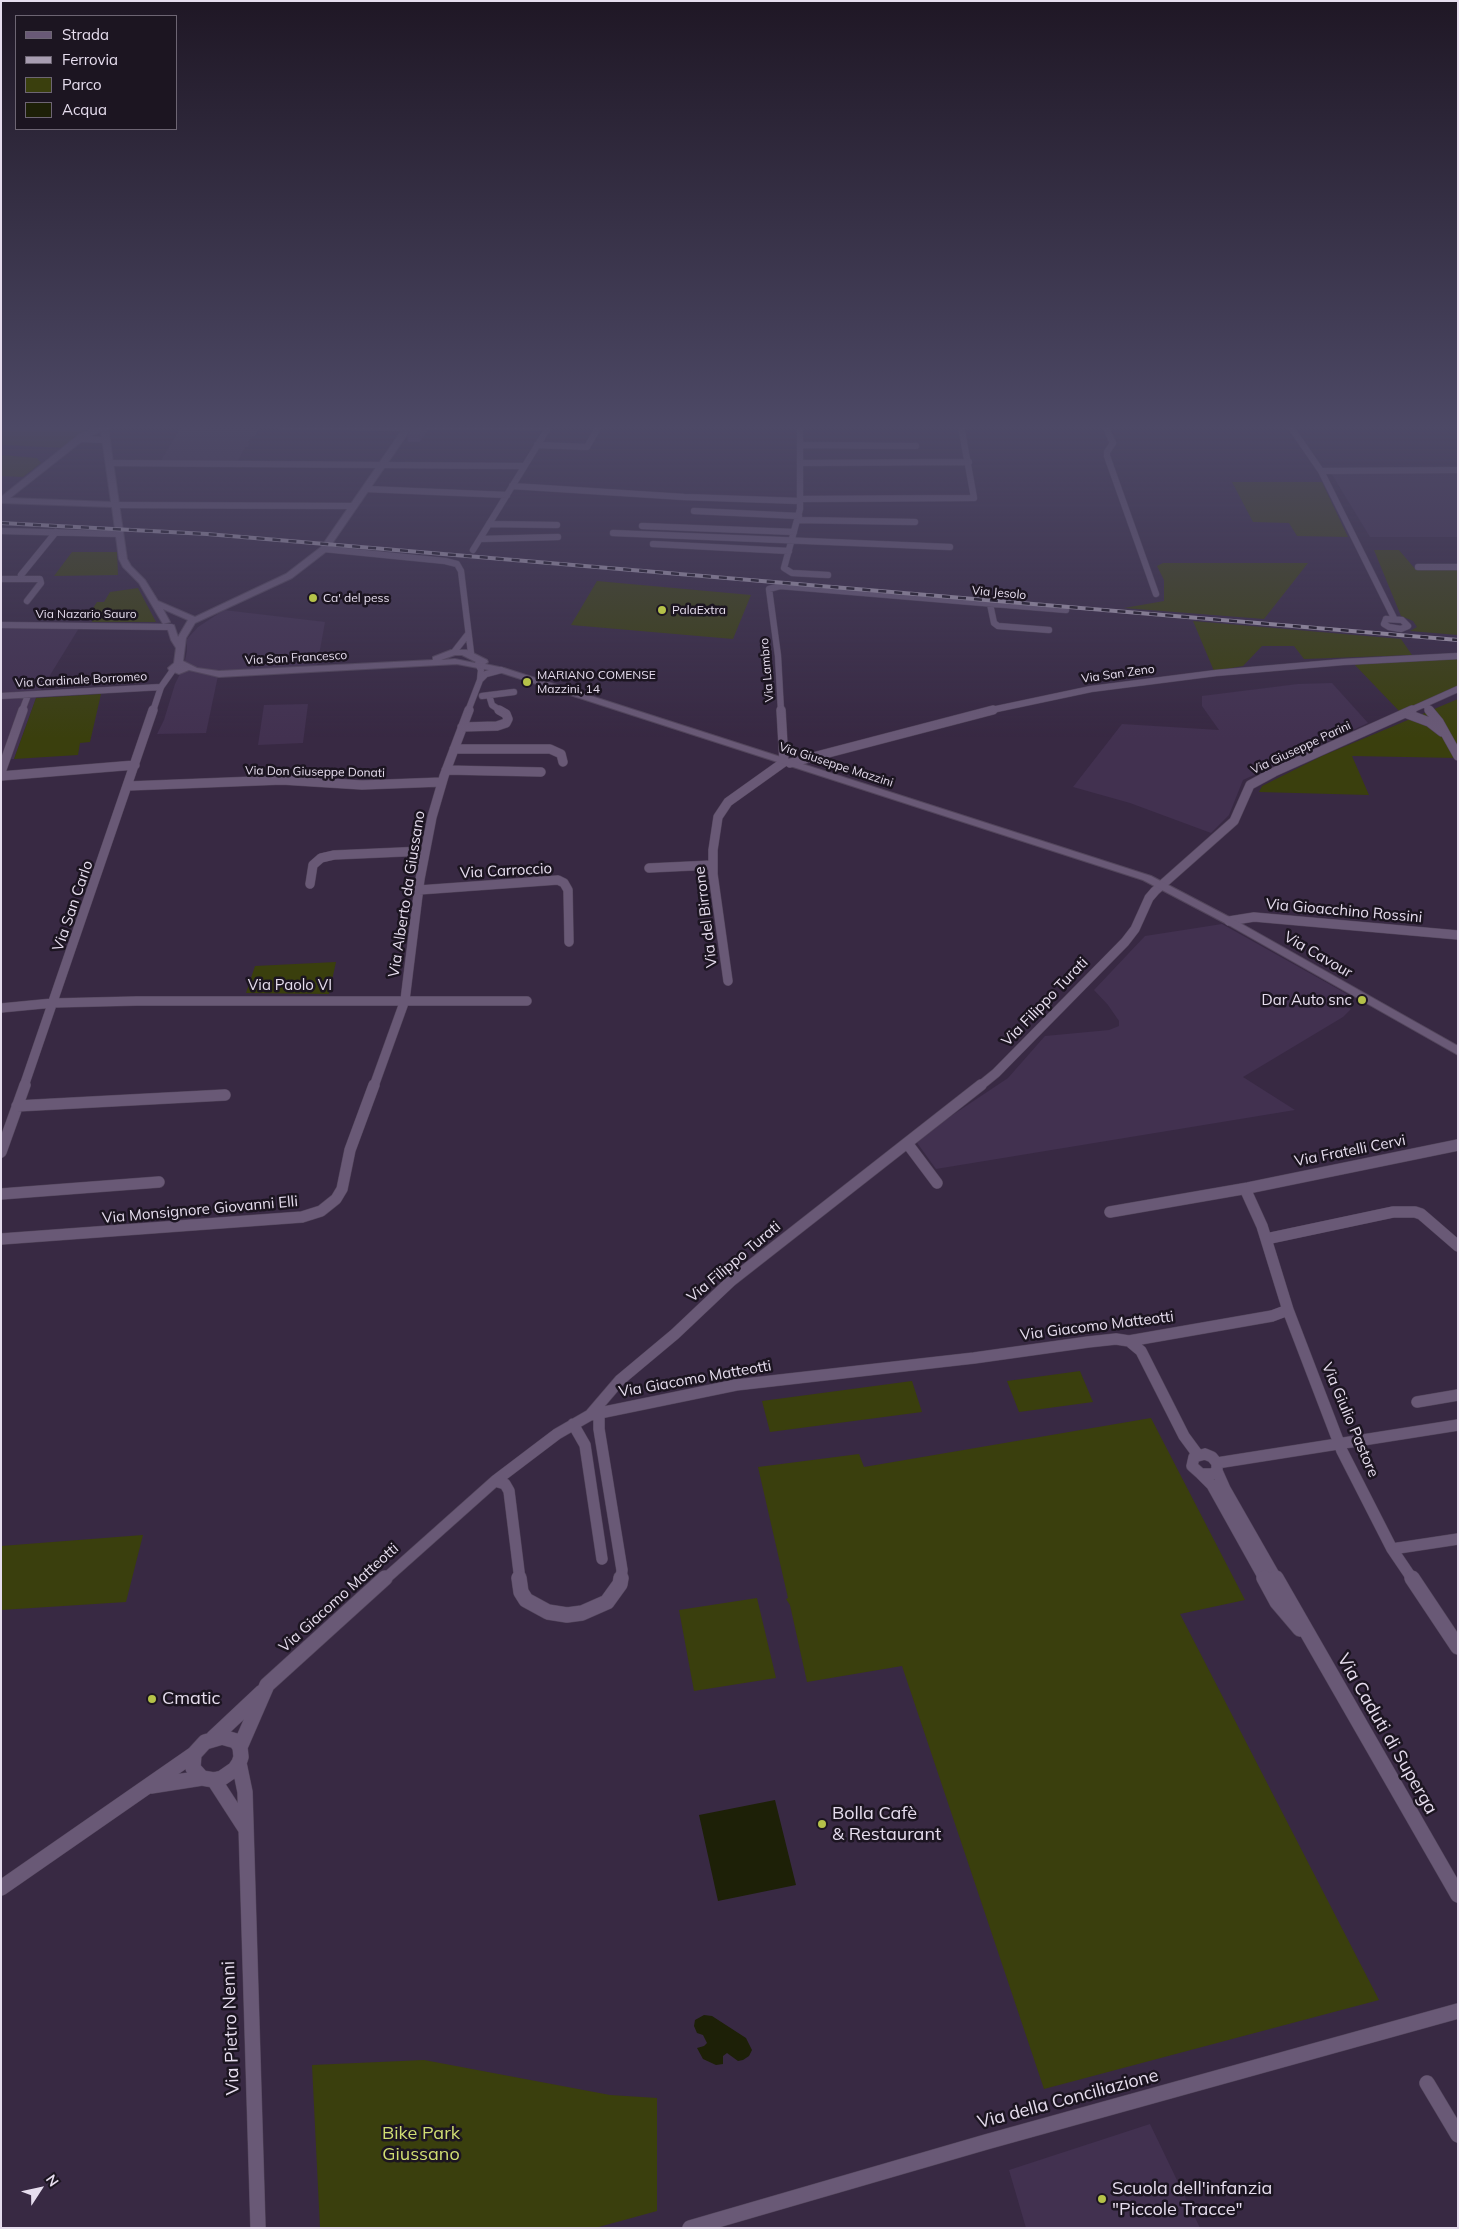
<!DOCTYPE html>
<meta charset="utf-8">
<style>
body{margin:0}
#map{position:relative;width:1459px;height:2229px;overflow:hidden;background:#382943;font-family:Mulish,sans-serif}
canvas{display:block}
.frame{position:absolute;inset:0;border:2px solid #e6ddee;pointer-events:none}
.legend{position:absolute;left:15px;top:15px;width:162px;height:115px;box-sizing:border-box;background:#1c1521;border:1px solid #6d6573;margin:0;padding:6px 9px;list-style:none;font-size:15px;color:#e6ddee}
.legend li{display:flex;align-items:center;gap:10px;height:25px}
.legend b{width:25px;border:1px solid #6d6573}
.north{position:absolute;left:15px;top:2164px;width:50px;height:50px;-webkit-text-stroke:4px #1c1521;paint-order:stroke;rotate:55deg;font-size:14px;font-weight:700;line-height:20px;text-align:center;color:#e6ddee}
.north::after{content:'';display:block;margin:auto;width:18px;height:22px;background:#e6ddee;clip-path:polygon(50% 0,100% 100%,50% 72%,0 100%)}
</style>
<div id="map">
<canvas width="1459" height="2229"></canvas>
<div class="frame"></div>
<ul class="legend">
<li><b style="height:6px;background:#695976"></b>Strada</li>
<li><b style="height:6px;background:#a89db1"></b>Ferrovia</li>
<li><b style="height:14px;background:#3a3f0d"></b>Parco</li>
<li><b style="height:14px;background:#1d2007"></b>Acqua</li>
</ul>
<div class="north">N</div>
</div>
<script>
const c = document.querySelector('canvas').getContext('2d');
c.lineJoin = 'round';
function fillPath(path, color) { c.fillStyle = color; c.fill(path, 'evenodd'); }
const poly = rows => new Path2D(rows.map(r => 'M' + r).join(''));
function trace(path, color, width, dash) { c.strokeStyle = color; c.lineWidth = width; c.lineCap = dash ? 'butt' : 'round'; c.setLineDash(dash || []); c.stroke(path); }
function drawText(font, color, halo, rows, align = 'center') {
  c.font = font + ' Mulish,sans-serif'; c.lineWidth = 5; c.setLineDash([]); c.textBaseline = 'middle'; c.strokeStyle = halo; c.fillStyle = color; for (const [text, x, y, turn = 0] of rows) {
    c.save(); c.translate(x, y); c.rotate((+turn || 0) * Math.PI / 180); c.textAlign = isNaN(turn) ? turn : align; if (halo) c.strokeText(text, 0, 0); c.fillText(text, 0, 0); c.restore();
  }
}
const built = poly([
 [181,427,206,427,206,429,259,429,255,436,251,437,248,443,250,443,248,447,245,447,238,461,160,462],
 [1458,471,1458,537,1370,537,1331,473],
 [224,610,325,622,317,666,219,671,206,733,157,734,164,720,175,684,184,666,187,651,187,639,198,627],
 [1,628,79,628,36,698,14,759,1,759],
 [1332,683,1368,723,1243,780,1229,815,1211,833,1130,803,1073,787,1122,724,1219,730,1202,706,1202,696,1298,684],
 [308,704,303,743,258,745,264,705],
 [1222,924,1354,998,1343,1004,1351,1009,1343,1017,1243,1077,1295,1110,936,1169,915,1140,1008,1078,1045,1036,1109,1030,1119,1026,1119,1021,1108,1005,1094,990,1145,936],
 [1150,2124,1200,2228,1026,2228,1009,2170]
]);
const green = poly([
 [1,426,90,426,68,448,1,445],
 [1,455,37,458,41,463,23,477,1,476],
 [1232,482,1322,482,1348,537,1297,536,1289,523,1253,522],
 [1374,550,1399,550,1416,570,1458,570,1458,635,1410,631,1417,627,1413,621,1401,616],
 [72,552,117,552,118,575,54,576],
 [1163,563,1308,563,1264,619,1124,608,1164,601,1164,580,1157,566],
 [597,581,751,595,733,639,571,625],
 [138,588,156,622,92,622,93,617,87,617,97,602,104,602,110,592],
 [1193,621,1401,639,1412,655,1304,659,1294,646,1262,646,1243,666,1214,671],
 [1458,658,1458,686,1400,712,1353,663],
 [101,694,90,742,80,743,78,755,14,759,36,698],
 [1458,699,1458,758,1352,756,1369,795,1259,792,1262,786,1322,756],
 [336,962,329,994,246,993,255,966],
 [1080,1371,1093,1402,1019,1412,1007,1381],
 [912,1381,922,1412,770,1432,762,1401],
 [1151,1418,1245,1600,1180,1614,1379,2000,1044,2089,902,1666,807,1682,790,1605,786,1599,788,1598,758,1467,859,1454,864,1467],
 [143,1535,126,1602,1,1610,1,1546],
 [757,1598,776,1678,694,1691,679,1610],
 [424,2060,610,2095,657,2098,657,2211,595,2228,320,2228,312,2065]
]);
const water = poly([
 [775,1800,796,1885,718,1901,699,1815],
 [704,2015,712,2016,746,2038,752,2050,749,2056,743,2060,738,2061,727,2053,723,2056,723,2064,716,2065,703,2059,697,2048,704,2046,707,2043,703,2035,697,2033,694,2026,695,2020]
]);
const minorFar3 = poly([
 [281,426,401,428],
 [800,426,800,509,784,568,792,573,828,575],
 [1105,426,1113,443,1107,452,1107,456,1156,594],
 [1290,426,1321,471,1394,618],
 [80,439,107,440],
 [537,445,587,447,598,428],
 [800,445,916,446],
 [110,463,524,466],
 [800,463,969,462],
 [1321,471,1458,470],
 [512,486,684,497,800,501],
 [366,489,507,495],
 [800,499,974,498,961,426],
 [116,505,354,506],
 [694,511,799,516],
 [798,520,915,522],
 [489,524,557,525],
 [642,526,794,532],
 [1,531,119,534],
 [613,533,950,547],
 [480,539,558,537],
 [653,544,789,551],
 [324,549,445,561,457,564,461,571,471,653],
 [473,550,548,428],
 [1418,567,1458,567],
 [21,575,56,532],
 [1,579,40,579,41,583,27,601],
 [990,604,994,623,998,626,1049,630],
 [1386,619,1402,620,1408,626,1401,629,1389,627,1384,624,1386,619],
 [1,625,171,627],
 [454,652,468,634],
 [480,680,486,674,501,670],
 [489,695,492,705,501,711],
 [1,696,161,687],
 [482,696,514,692],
 [1425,704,1430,711],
 [22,711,28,695],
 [153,711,161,687,173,670],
 [468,711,480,680,481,670,478,664],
 [781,711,778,656,769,589,780,586,1066,610],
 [987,711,1091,689,1216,673,1343,662,1458,656],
 [1409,711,1458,689]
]);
const minorFar2 = poly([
 [1429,710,1439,722,1458,756],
 [1405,713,1429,722,1442,732],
 [462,727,497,726,506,723,508,719,506,714,499,710],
 [454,749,550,749,561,754,563,762],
 [790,763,993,710],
 [446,770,541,772],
 [1,772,23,710],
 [1,776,135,765],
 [128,786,282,780,362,785,442,782],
 [649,868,712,865],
 [310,884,313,865,321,858,334,855,425,851],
 [419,890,558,880,564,883,568,890,569,942],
 [1229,921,1254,917,1458,935],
 [728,981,713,874,713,850,718,817,728,802,784,762,781,710],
 [1,1008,53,1003,137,1001,527,1001],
 [24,1086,153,710],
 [374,1086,405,1000,420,879,432,817,444,776,469,710],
 [980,1086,996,1073,1125,942,1135,929,1149,898,1155,891,1234,821,1250,785,1274,772,1412,710]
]);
const minorFar1 = poly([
 [17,1106,225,1095],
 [1,1152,25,1085],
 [937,1183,907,1143,981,1085],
 [1248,1188,1247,1193,1262,1226,1288,1310,1342,1451,1392,1549,1413,1580],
 [1,1194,159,1182],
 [1110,1212,1248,1188,1458,1145],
 [1,1239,302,1217,321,1211,336,1199,342,1189,350,1150,374,1085],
 [1266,1239,1393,1212,1415,1212,1421,1214,1458,1246],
 [1129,1341,1141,1351,1184,1436,1198,1455],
 [1417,1402,1458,1395],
 [599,1413,599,1429,622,1570,621,1580],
 [590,1415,620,1380,675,1334,731,1281,907,1143],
 [573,1424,585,1445,602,1559],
 [1205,1454,1212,1457,1217,1463,1217,1471,1212,1474,1201,1474,1192,1466,1194,1457,1205,1454],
 [1217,1463,1458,1425],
 [1217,1471,1225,1489,1277,1580],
 [1201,1474,1212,1485,1265,1580],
 [495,1481,505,1484,509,1491,520,1580],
 [1392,1549,1458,1539],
 [384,1580,495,1481,557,1434,590,1415,736,1385,974,1358,1088,1342,1116,1339,1129,1341,1272,1316,1288,1310]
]);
const minor = poly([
 [519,1578,521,1592,526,1600,548,1612,567,1615,582,1613,607,1602,620,1584,621,1578],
 [1264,1578,1277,1602,1300,1629],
 [1276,1578,1458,1895],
 [1412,1578,1458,1647],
 [222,1737,236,1741,240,1747,241,1757,239,1763,235,1769,222,1778,214,1780,202,1778,193,1768,194,1754,205,1742,222,1737],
 [213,1738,262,1692],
 [240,1747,267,1685,385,1578],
 [239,1763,245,1792,258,2228],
 [214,1780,245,1828],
 [151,1786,202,1778],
 [1,1888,194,1754],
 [1427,2083,1458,2135],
 [690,2228,986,2142,1458,2011]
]);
const tertiary = poly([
 [100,426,108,427,127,559,131,566,145,580,158,601,195,617,286,574,321,547,404,427,411,429,327,551,292,578,195,623,186,638,183,661,197,668,219,671,433,660,433,657,451,650,467,650,487,660,488,662,485,664,504,668,1151,876,1233,919,1458,1046,1458,1055,1225,923,1143,880,499,672,457,664,219,677,189,670,179,674,169,670,168,668,174,663,176,648,171,640,167,627,174,625,178,637,188,620,163,609,170,622,163,624,139,583,123,567,119,559,112,507,1,503,1,497,80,434,100,426],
 [101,431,111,502,10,498,86,438,101,431],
 [455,655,462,655,480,664,455,659,441,660,455,655],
 [412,426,553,426,548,430,415,429,412,429,412,426]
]);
const rail = poly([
 [1,523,207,534,1458,640]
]);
const wall = poly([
 [427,431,420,442,408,442,407,435]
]);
const shadedWall = poly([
 [425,426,427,426,427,431,420,442,419,435]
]);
const building = poly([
 [414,426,425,426,419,435,407,435,414,426]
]);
const markers = [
 [313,598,5,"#b5c249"],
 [662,610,5,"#b5c249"],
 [527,682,5,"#b5c249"],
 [1362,1000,5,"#b5c249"],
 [152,1699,5,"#b5c249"],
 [822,1824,5,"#b5c249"],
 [1102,2199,5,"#b5c249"]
];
const farStreetnames = [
 ["Via Jesolo",999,593,5],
 ["Via Nazario Sauro",86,614],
 ["Via San Francesco",296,658,-3],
 ["Via Lambro",767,670,-95],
 ["Via San Zeno",1118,674,-8],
 ["Via Cardinale Borromeo",81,680,-3],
 ["Via Giuseppe Parini",1301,748,-25],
 ["Via Giuseppe Mazzini",836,765,18],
 ["Via Don Giuseppe Donati",315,772,1]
];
const farPoinames = [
 ["Ca' del pess",323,598],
 ["PalaExtra",672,610],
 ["MARIANO COMENSE",537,675],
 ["Mazzini, 14",537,689]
];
const streetNames = [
 ["Via Carroccio",506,871,-3],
 ["Via Alberto da Giussano",407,894,-81],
 ["Via San Carlo",73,906,-71],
 ["Via Gioacchino Rossini",1344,911,5],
 ["Via del Birrone",706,917,-97],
 ["Via Cavour",1318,955,30],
 ["Via Paolo VI",290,985],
 ["Via Filippo Turati",1045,1002,-46],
 ["Via Fratelli Cervi",1350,1151,-11],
 ["Via Monsignore Giovanni Elli",200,1210,-5],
 ["Via Filippo Turati",734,1262,-40],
 ["Via Giacomo Matteotti",1097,1326,-7],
 ["Via Giacomo Matteotti",695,1379,-10],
 ["Via Giulio Pastore",1350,1420,67],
 ["Via Giacomo Matteotti",339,1598,-42]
];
const poiNames = [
 ["Dar Auto snc",1352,1000]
];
const nearPoinames = [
 ["Cmatic",162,1699],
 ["Bolla Cafè",832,1814],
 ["& Restaurant",832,1835],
 ["Scuola dell'infanzia",1112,2189],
 ["\"Piccole Tracce\"",1112,2210]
];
const nearStreetnames = [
 ["Via Caduti di Superga",1387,1734,60],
 ["Via Pietro Nenni",231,2028,-92],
 ["Via della Conciliazione",1068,2099,-15]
];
const nearParknames = [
 ["Bike Park",421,2134],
 ["Giussano",421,2155]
];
fillPath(built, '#423150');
fillPath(green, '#3a3f0d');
fillPath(water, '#1d2007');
trace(minorFar3, '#53465c', 7);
trace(minorFar2, '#53465c', 10);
trace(minorFar1, '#53465c', 12);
trace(minor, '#53465c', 16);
trace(tertiary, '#53465c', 2);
trace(minorFar3, '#695976', 6);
trace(minorFar2, '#695976', 9);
trace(minorFar1, '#695976', 11);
trace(minor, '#695976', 15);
fillPath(tertiary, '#695976');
trace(rail, '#a89db1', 4);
trace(rail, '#1c1521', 2.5, [8]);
fillPath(wall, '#55376b');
fillPath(shadedWall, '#452d57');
fillPath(building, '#63407c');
trace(building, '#452d57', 1);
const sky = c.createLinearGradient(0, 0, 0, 738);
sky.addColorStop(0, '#1f1725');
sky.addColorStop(0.58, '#4d4966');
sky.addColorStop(1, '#4d496600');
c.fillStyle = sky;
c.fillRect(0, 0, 1459, 738);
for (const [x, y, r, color] of markers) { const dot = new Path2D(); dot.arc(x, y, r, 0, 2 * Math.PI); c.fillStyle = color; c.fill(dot); trace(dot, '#1c1521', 2); }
drawText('12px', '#e6ddee', '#1c1521', farStreetnames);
drawText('12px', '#e6ddee', '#1c1521', farPoinames, 'left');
drawText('15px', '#e6ddee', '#1c1521', streetNames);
drawText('15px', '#e6ddee', '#1c1521', poiNames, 'right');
drawText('18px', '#e6ddee', '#1c1521', nearPoinames, 'left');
drawText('18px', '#e6ddee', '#1c1521', nearStreetnames);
drawText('18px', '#d1de73', '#1c1521', nearParknames);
</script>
